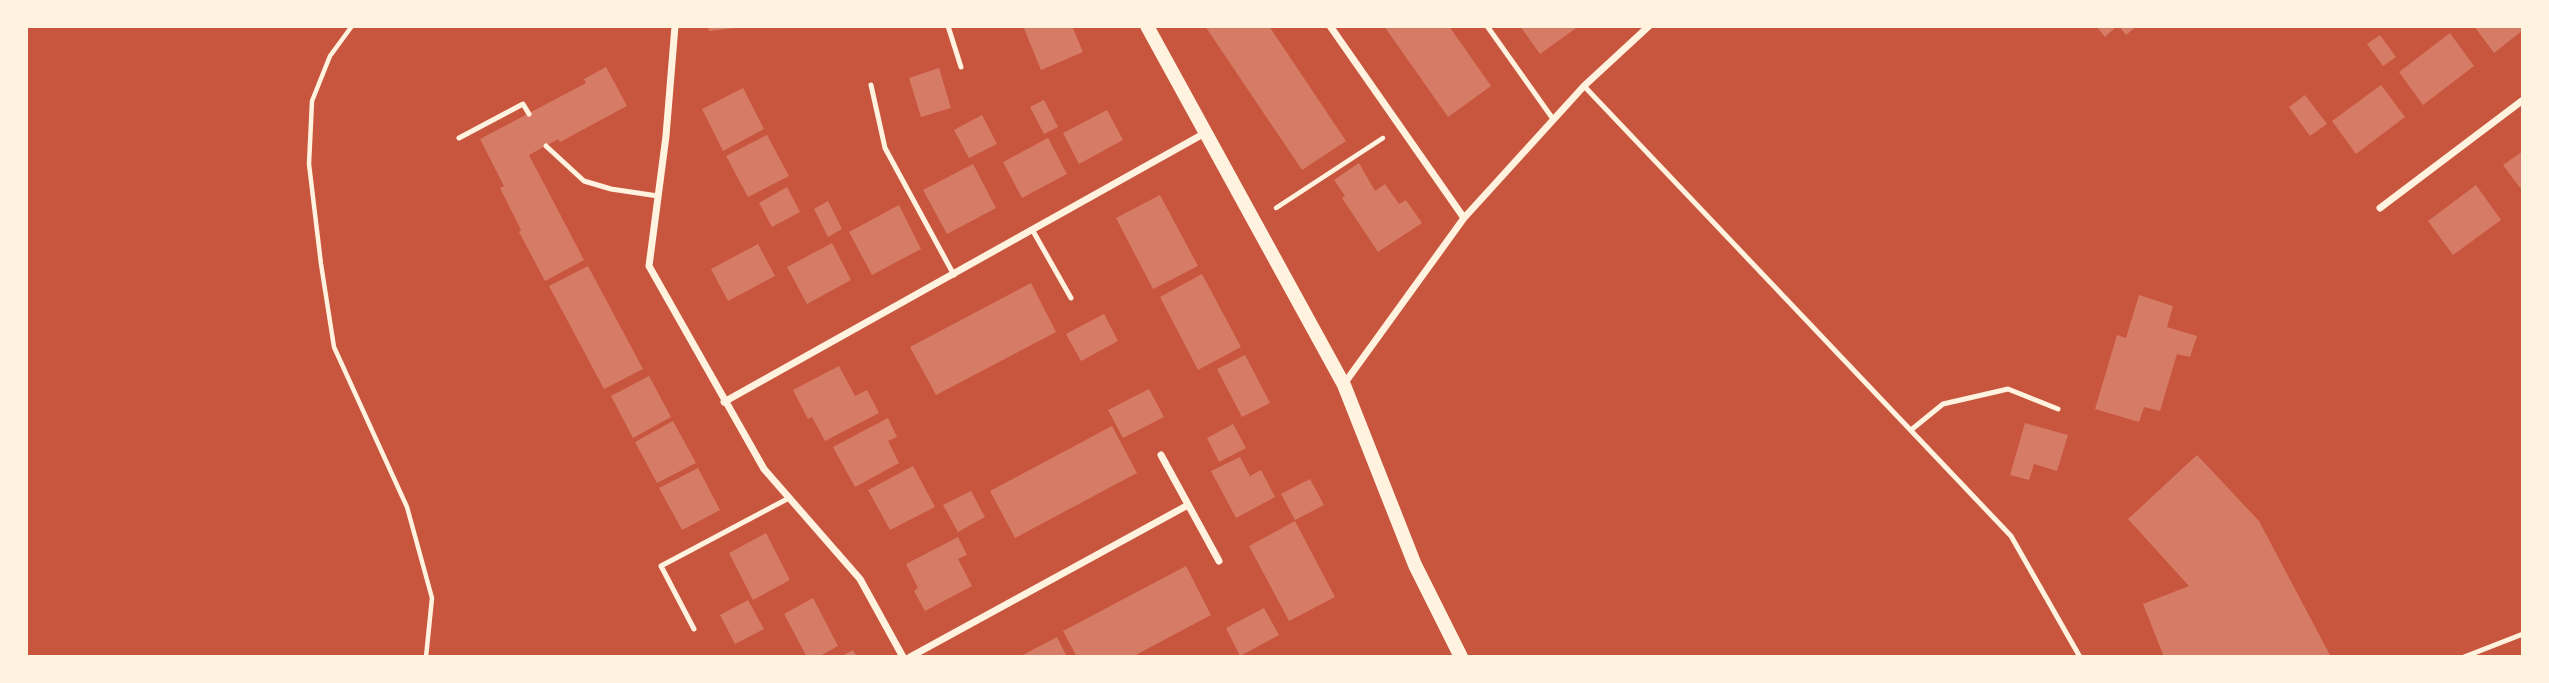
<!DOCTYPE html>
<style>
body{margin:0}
#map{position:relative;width:2549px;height:683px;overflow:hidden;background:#c8553d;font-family:"Public Sans",sans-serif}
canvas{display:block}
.frame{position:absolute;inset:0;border:28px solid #fff3e0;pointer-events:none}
</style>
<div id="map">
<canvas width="2549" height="683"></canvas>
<div class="frame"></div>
</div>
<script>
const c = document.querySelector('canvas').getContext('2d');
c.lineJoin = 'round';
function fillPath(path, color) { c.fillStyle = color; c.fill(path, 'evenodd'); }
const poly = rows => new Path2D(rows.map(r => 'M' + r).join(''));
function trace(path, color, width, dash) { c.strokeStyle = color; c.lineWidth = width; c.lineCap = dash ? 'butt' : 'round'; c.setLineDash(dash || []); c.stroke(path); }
const building = poly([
 [708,26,735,26,735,28,709,31],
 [1023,26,1072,26,1083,52,1041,70],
 [1205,26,1269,26,1346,141,1302,170],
 [1384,26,1449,26,1491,86,1448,117],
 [1520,26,1579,26,1540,54],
 [2096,26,2117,26,2105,37],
 [2119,26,2137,26,2126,35],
 [2474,26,2523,26,2523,30,2494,53],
 [2450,33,2474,66,2423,105,2399,72],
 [2380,35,2396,57,2383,66,2367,44],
 [606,67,627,106,560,142,558,139,529,155,584,260,545,281,519,232,521,230,500,188,504,186,480,139,586,83,584,79],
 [939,68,951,108,921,117,909,78],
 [2381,85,2405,117,2356,154,2332,121],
 [743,88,764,129,723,151,702,109],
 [2305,95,2327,124,2310,136,2289,107],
 [1044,100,1058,127,1044,134,1030,107],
 [1107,110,1123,140,1079,164,1063,133],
 [982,115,997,144,969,158,954,130],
 [767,135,789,176,748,197,726,156],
 [1048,138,1067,174,1022,198,1003,162],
 [2523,151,2523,192,2503,165],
 [1359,163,1375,191,1385,184,1399,204,1406,200,1422,223,1378,252,1342,198,1345,196,1334,180],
 [973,164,996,208,947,234,923,190],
 [2476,185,2501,220,2453,255,2428,221],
 [787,187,800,212,772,227,759,203],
 [1160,195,1198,266,1153,289,1116,218],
 [828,201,842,229,828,237,814,209],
 [899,205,921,249,872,275,849,232],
 [832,243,851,280,807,304,787,267],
 [758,244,775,276,728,301,711,269],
 [588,266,643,369,604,389,549,286],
 [1202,274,1241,347,1198,370,1160,297],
 [1031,283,1056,332,936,395,910,347],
 [2139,295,2173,306,2167,327,2197,336,2190,357,2177,354,2160,411,2144,407,2139,422,2095,409,2117,335,2126,338],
 [1104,314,1118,341,1081,361,1066,334],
 [1245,355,1270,403,1242,417,1217,369],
 [839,366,855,396,867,390,879,413,825,441,812,417,808,419,793,390],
 [649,376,671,417,633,438,611,396],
 [1149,389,1164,417,1123,438,1108,410],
 [888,418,897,437,888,441,899,463,855,487,833,447],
 [673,421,696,463,657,483,635,442],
 [2025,423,2068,435,2057,471,2034,464,2029,480,2010,475],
 [1233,424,1246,448,1219,462,1207,438],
 [1112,426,1137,473,1015,538,990,491],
 [2197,455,2259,521,2331,657,2164,657,2143,604,2189,586,2128,519],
 [1240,457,1250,476,1261,470,1275,497,1236,518,1211,471],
 [913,466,935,507,890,530,868,490],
 [698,468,720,510,682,530,659,488],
 [1310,479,1324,505,1295,520,1281,494],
 [971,491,985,517,958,532,943,505],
 [1295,521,1335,597,1289,621,1249,546],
 [766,533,790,580,753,600,729,553],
 [958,537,967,555,958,559,972,586,925,611,914,591,918,588,906,564],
 [1186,566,1211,615,1132,657,1077,657,1063,631],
 [813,598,838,646,818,657,807,657,784,614],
 [748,600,764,629,735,644,720,615],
 [1264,608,1279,635,1240,656,1226,628],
 [1057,637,1067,657,1019,657],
 [853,650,857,657,840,657]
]);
const path = poly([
 [352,26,330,56,312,101,309,164,321,264,334,347,407,507,432,598,426,657],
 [1276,208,1383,138]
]);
const service = poly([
 [948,26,961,67],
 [1487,26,1553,119],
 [871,85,885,148,954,275],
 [1584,86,2011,536,2080,657],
 [459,138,523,104,529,114],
 [546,146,584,181,611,189,658,196],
 [1033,231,1071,298],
 [1911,430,1943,404,2008,389,2058,409],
 [694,629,661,566,789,498],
 [2464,657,2523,634]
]);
const minor = poly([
 [675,26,666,136,649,266,764,469,860,579,903,657],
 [1330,26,1464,218],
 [2380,208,2523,100],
 [1344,384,1464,218,1584,86,1649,26],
 [724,402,1205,133],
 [1161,455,1219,561],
 [910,657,1188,505]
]);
const secondary = poly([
 [1147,26,1344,385,1415,565,1461,657]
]);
fillPath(building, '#d67c66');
trace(path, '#fff3e0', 4.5);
trace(service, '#fff3e0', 5);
trace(minor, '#fff3e0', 7);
trace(secondary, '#fff3e0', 14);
</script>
